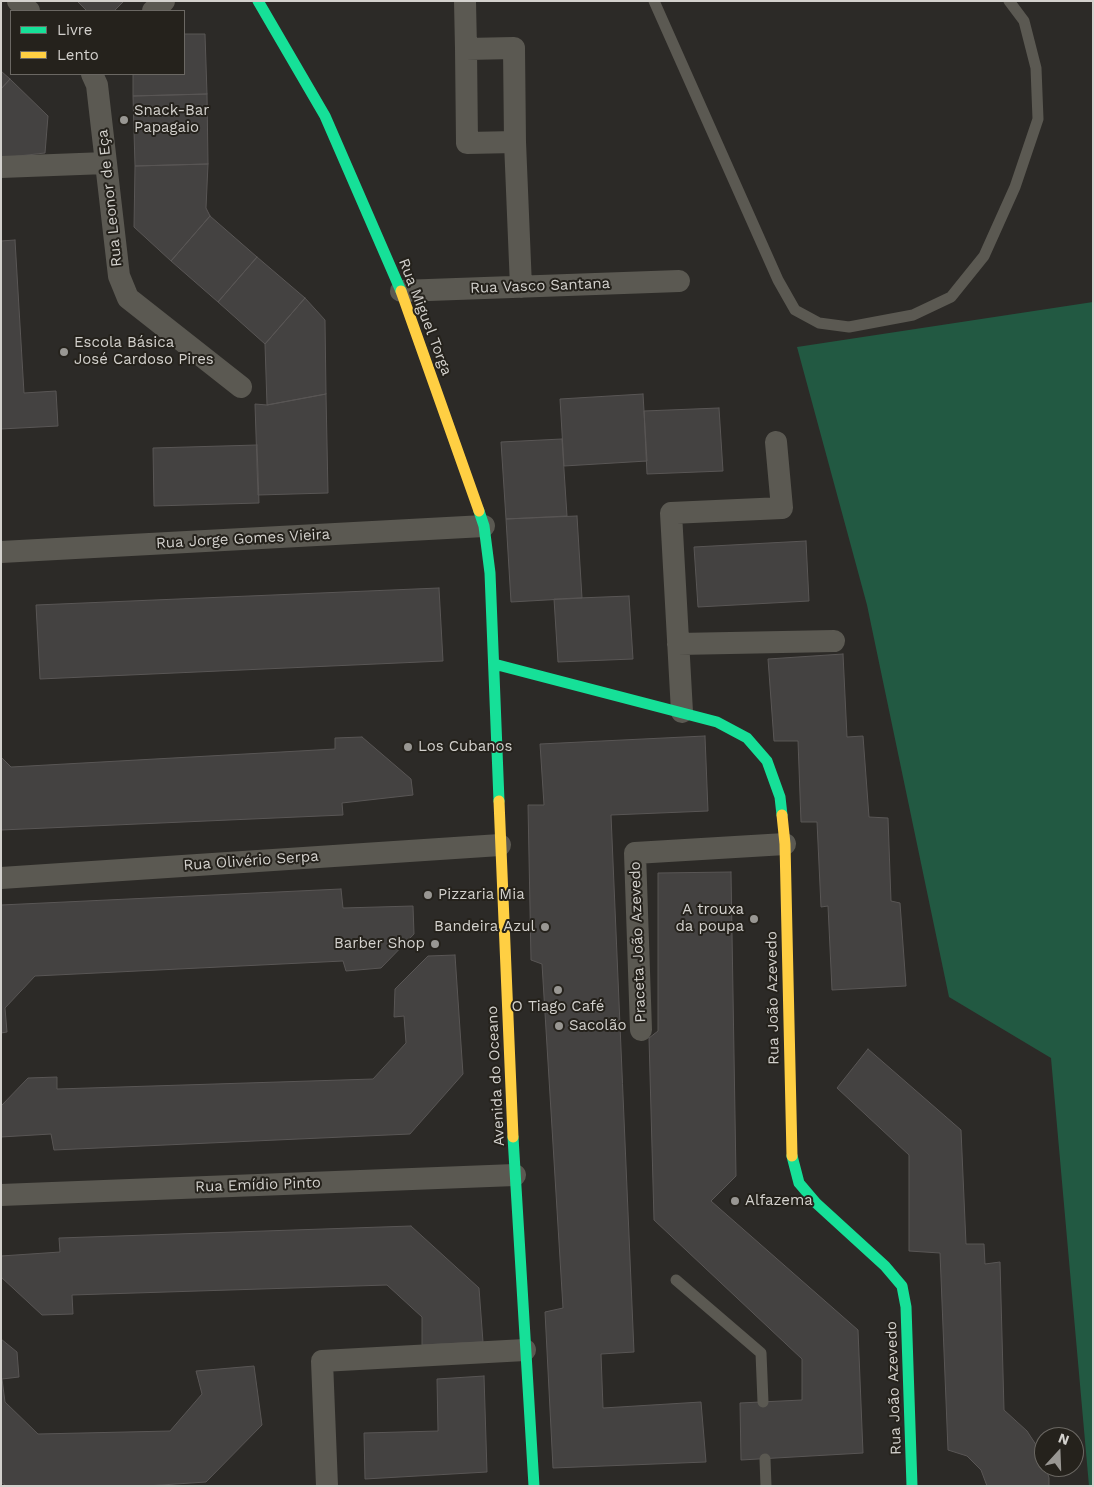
<!DOCTYPE html>
<meta charset="utf-8">
<style>
body{margin:0}
#map{position:relative;width:1094px;height:1487px;overflow:hidden;background:#2c2a27;font-family:"Work Sans",sans-serif}
canvas{display:block}
.frame{position:absolute;inset:0;border:2px solid #d3d1cd;pointer-events:none}
.legend{position:absolute;left:10px;top:10px;width:175px;height:65px;box-sizing:border-box;background:#25221c;border:1px solid #6b6863;margin:0;padding:6px 9px;list-style:none;font-size:15px;color:#d3d1cd}
.legend li{display:flex;align-items:center;gap:10px;height:25px}
.legend b{width:25px;border:1px solid #6b6863}
.north{position:absolute;left:1034px;top:1427px;width:50px;height:50px;box-sizing:border-box;background:#25221c;border:1px solid #6b6863;border-radius:50%;rotate:20deg;font-size:14px;font-weight:700;line-height:20px;text-align:center;color:#d3d1cd}
.north::after{content:'';display:block;margin:auto;width:18px;height:22px;background:#999793;clip-path:polygon(50% 0,100% 100%,50% 72%,0 100%)}
</style>
<div id="map">
<canvas width="1094" height="1487"></canvas>
<div class="frame"></div>
<ul class="legend">
<li><b style="height:6px;background:#16e098"></b>Livre</li>
<li><b style="height:6px;background:#ffcf43"></b>Lento</li>
</ul>
<div class="north">N</div>
</div>
<script>
const c = document.querySelector('canvas').getContext('2d');
c.lineJoin = 'round';
function fillPath(path, color) { c.fillStyle = color; c.fill(path, 'evenodd'); }
const poly = rows => new Path2D(rows.map(r => 'M' + r).join(''));
function trace(path, color, width, dash) { c.strokeStyle = color; c.lineWidth = width; c.lineCap = dash ? 'butt' : 'round'; c.setLineDash(dash || []); c.stroke(path); }
function drawText(font, color, halo, rows, align = 'center') {
  c.font = font + ' "Work Sans",sans-serif'; c.lineWidth = 4; c.setLineDash([]); c.textBaseline = 'middle'; c.strokeStyle = halo; c.fillStyle = color; for (const [text, x, y, turn = 0] of rows) {
    c.save(); c.translate(x, y); c.rotate((+turn || 0) * Math.PI / 180); c.textAlign = isNaN(turn) ? turn : align; if (halo) c.strokeText(text, 0, 0); c.fillText(text, 0, 0); c.restore();
  }
}
const green = poly([
 [1093,302,1093,1486,1089,1486,1051,1058,949,997,867,605,797,347]
]);
const building = poly([
 [77,1,124,1,114,11,87,11,77,1],
 [184,34,205,34,207,94,133,96,133,74,184,74,184,34],
 [1,71,10,79,1,89,1,71],
 [10,79,48,116,45,153,1,158,1,89,10,79],
 [207,94,208,164,135,166,133,96,207,94],
 [208,164,206,208,210,216,171,261,134,227,135,166,208,164],
 [210,216,257,257,218,302,171,261,210,216],
 [15,240,24,393,56,391,58,426,1,429,1,241,15,240],
 [257,257,305,298,265,344,218,302,257,257],
 [305,298,325,320,326,394,267,405,265,344,305,298],
 [326,394,328,493,258,495,255,404,267,405,326,394],
 [643,394,647,461,564,466,560,399,643,394],
 [719,408,723,471,647,474,644,411,719,408],
 [562,439,567,516,506,519,501,442,562,439],
 [257,445,259,503,154,506,153,448,257,445],
 [577,516,582,598,511,602,506,519,577,516],
 [806,541,809,601,698,607,694,547,806,541],
 [439,588,443,661,40,679,36,605,439,588],
 [629,596,633,659,558,662,554,599,629,596],
 [843,654,847,737,863,736,869,817,888,818,891,901,900,903,906,986,832,990,828,906,821,907,817,822,801,822,798,741,774,741,768,659,843,654],
 [705,736,708,811,611,815,634,1352,601,1354,603,1408,701,1402,706,1462,553,1468,545,1312,563,1308,542,964,531,960,528,805,544,805,540,744,705,736],
 [362,737,411,779,413,795,342,803,343,815,1,830,1,757,11,767,335,749,335,738,362,737],
 [731,872,736,1176,711,1201,858,1330,863,1453,741,1460,740,1403,802,1400,802,1359,654,1220,649,1038,658,1031,658,873,731,872],
 [341,889,343,908,413,906,414,934,381,968,346,971,343,961,35,976,5,1008,7,1032,1,1033,1,905,341,889],
 [455,955,463,1074,410,1134,54,1150,51,1134,1,1137,1,1106,28,1078,57,1077,57,1089,373,1079,406,1043,404,1016,394,1017,395,989,428,956,455,955],
 [868,1049,961,1130,966,1244,984,1244,985,1264,1000,1262,1004,1410,1027,1431,1042,1454,1044,1467,1046,1467,1049,1478,1049,1486,987,1486,981,1470,967,1456,948,1450,940,1253,909,1251,909,1155,837,1088,868,1049],
 [411,1226,479,1288,483,1342,422,1345,422,1317,387,1285,72,1295,73,1314,42,1315,1,1277,1,1256,60,1252,59,1238,411,1226],
 [1,1339,17,1352,19,1377,2,1379,5,1402,38,1434,170,1431,202,1394,196,1371,254,1366,262,1425,206,1482,146,1486,6,1486,1,1482,1,1339],
 [484,1376,487,1472,365,1479,364,1433,438,1431,437,1379,484,1376]
]);
const lane = poly([
 [654,1,778,280,795,310,819,323,849,327,913,315,951,297,984,256,1015,187,1038,119,1036,68,1024,21,1009,1],
 [676,1280,761,1353,763,1402],
 [765,1459,766,1486]
]);
const street = poly([
 [18,1,29,11],
 [465,1,466,49],
 [153,11,164,1],
 [92,74,97,85,119,276,128,298,241,387],
 [515,142,467,143,466,49,514,48,515,142,521,287],
 [1,167,106,163],
 [401,291,679,281],
 [1,552,484,526],
 [678,644,834,641],
 [682,712,671,513,782,508,776,442],
 [1,878,500,845],
 [641,1030,635,853,785,844],
 [1,1195,515,1175],
 [327,1486,322,1361,525,1350]
]);
const fast = poly([
 [258,1,325,116,401,291],
 [479,511,484,526,490,573,499,801],
 [494,664,717,722,747,738,767,761,780,797,782,815],
 [513,1137,534,1486],
 [792,1156,799,1183,816,1203,885,1266,902,1286,906,1307,912,1486]
]);
const slow = poly([
 [401,291,479,511],
 [499,801,513,1137],
 [782,815,785,844,792,1156]
]);
const markers = [
 [124,120,5,"#999793"],
 [64,352,5,"#999793"],
 [408,747,5,"#999793"],
 [428,895,5,"#999793"],
 [754,919,5,"#999793"],
 [545,927,5,"#999793"],
 [435,944,5,"#999793"],
 [558,990,5,"#999793"],
 [559,1026,5,"#999793"],
 [735,1201,5,"#999793"]
];
const poiNames = [
 ["Snack-Bar",134,111],
 ["Papagaio",134,128],
 ["Escola Básica",74,343],
 ["José Cardoso Pires",74,360],
 ["Los Cubanos",418,747],
 ["Pizzaria Mia",438,895],
 ["A trouxa",744,910,"right"],
 ["da poupa",744,927,"right"],
 ["Bandeira Azul",535,927,"right"],
 ["Barber Shop",425,944,"right"],
 ["O Tiago Café",558,1007,"center"],
 ["Sacolão",569,1026],
 ["Alfazema",745,1201]
];
const streetNames = [
 ["Rua Leonor de Eça",110,198,-96],
 ["Rua Vasco Santana",540,286,-2],
 ["Rua Miguel Torga",425,317,69],
 ["Rua Jorge Gomes Vieira",243,539,-3],
 ["Rua Olivério Serpa",251,861,-4],
 ["Praceta João Azevedo",638,942,-92],
 ["Rua João Azevedo",773,998,-91],
 ["Avenida do Oceano",496,1076,-93],
 ["Rua Emídio Pinto",258,1185,-2],
 ["Rua João Azevedo",894,1388,-92]
];
fillPath(green, '#225942');
fillPath(building, '#444241');
trace(building, '#595655', 1);
trace(lane, '#5b5952', 11);
trace(street, '#5b5952', 22);
trace(fast, '#16e098', 11);
trace(slow, '#ffcf43', 11);
for (const [x, y, r, color] of markers) { const dot = new Path2D(); dot.arc(x, y, r, 0, 2 * Math.PI); c.fillStyle = color; c.fill(dot); trace(dot, '#25221c', 2); }
drawText('15px', '#d3d1cd', '#25221c', poiNames, 'left');
drawText('15px', '#d3d1cd', '#25221c', streetNames);
</script>
